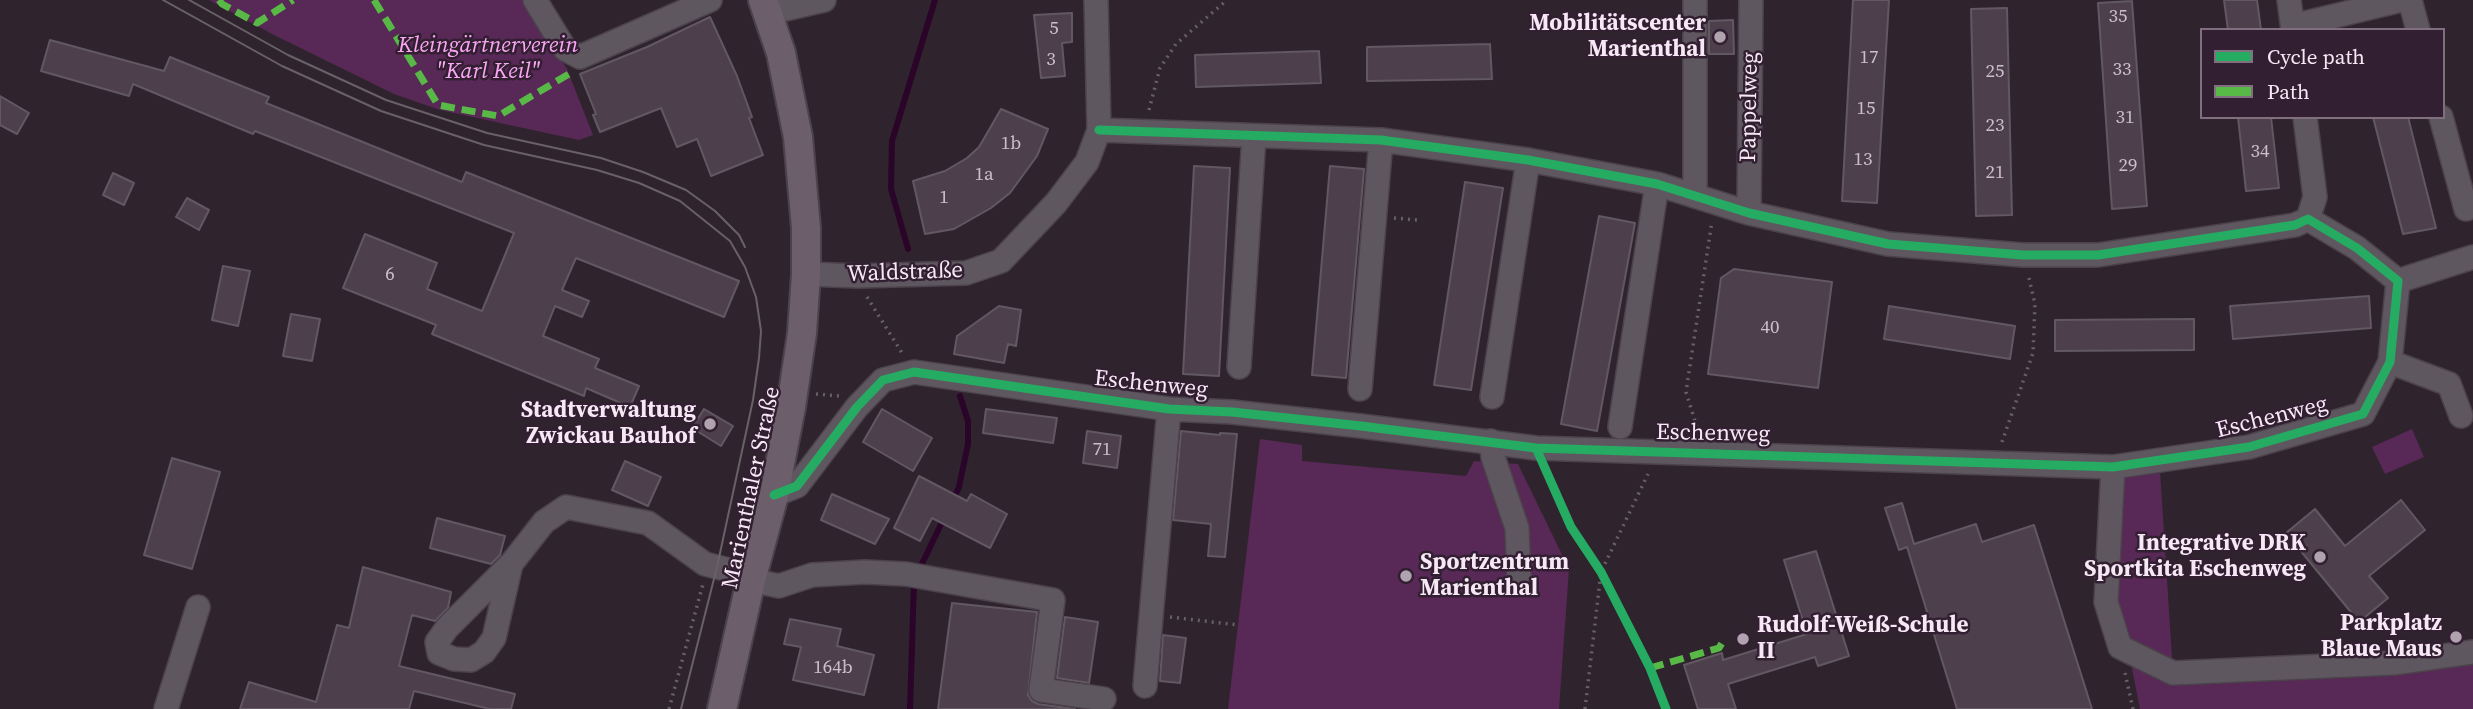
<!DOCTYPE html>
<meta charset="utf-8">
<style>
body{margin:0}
#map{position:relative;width:2473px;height:709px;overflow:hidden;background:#2f242e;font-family:"Source Serif 4",serif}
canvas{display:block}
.legend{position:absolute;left:2200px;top:28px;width:245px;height:91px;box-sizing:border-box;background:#331f32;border:2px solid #816f80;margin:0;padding:9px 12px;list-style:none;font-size:21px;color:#f6e8f5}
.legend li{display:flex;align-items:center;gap:14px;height:35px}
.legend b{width:35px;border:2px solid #816f80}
</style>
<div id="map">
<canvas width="2473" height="709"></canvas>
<ul class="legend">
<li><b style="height:9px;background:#26ab63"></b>Cycle path</li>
<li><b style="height:9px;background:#58b947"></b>Path</li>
</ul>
</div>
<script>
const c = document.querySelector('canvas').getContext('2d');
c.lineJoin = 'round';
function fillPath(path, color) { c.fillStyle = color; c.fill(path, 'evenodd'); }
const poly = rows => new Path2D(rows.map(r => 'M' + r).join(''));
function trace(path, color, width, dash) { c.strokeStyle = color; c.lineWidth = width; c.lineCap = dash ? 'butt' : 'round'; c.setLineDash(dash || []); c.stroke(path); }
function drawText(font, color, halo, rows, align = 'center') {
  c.font = font + ' "Source Serif 4",serif'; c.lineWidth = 5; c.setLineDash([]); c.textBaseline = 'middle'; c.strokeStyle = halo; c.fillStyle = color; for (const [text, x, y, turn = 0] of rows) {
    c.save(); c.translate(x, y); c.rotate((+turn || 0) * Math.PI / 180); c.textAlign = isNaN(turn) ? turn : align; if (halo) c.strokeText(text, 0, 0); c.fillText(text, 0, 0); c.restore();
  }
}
const green = poly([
 [209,0,523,0,567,69,593,135,579,140,440,110,394,94,274,35],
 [2412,429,2424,457,2385,474,2372,447],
 [1260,439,1302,445,1302,461,1466,476,1474,461,1518,464,1569,569,1559,709,1228,709],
 [2160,471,2173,673,2473,659,2473,709,2140,709,2117,593,2124,476]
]);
const stream = poly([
 [908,249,891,189,892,141,935,0],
 [952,502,959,487,968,444,968,421,960,396],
 [918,572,944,518],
 [910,709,914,581]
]);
const building = poly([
 [1853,0,1889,0,1877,203,1842,201,1853,0],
 [2224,0,2257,0,2261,30,2228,30,2224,0],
 [2132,1,2147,206,2112,209,2098,3,2132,1],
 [2007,8,2012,215,1976,216,1971,9,2007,8],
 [1072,13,1072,42,1062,43,1065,76,1041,78,1034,15,1072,13],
 [710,17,737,76,752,117,749,118,763,155,711,176,697,139,677,147,661,108,600,132,593,115,596,114,580,74,647,47,710,17],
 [1733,20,1734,54,1709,54,1709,21,1733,20],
 [50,40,164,71,170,57,269,97,266,103,462,182,466,172,739,281,724,317,576,258,562,290,589,301,582,317,555,306,543,336,599,359,595,368,639,386,630,407,586,388,584,396,432,334,436,325,343,288,365,234,437,263,427,289,482,311,514,233,255,131,253,134,133,84,129,96,41,71,50,40],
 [1490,44,1492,79,1367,81,1367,47,1490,44],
 [1319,51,1321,83,1196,87,1195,55,1319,51],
 [0,96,29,113,17,134,0,125,0,96],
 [1001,109,1048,129,1037,156,1010,193,991,208,954,229,925,234,913,181,945,171,967,158,979,147,1001,109],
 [2238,117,2271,117,2279,188,2246,191,2238,117],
 [2373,117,2408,117,2436,228,2403,234,2373,117],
 [1194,166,1230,168,1219,376,1183,374,1194,166],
 [1330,166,1364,169,1346,378,1312,375,1330,166],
 [113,173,134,183,124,205,103,195,113,173],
 [1465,182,1503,188,1471,390,1434,385,1465,182],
 [187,198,209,210,199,230,176,217,187,198],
 [1599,216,1635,223,1597,431,1561,424,1599,216],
 [223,266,250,271,238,326,212,320,223,266],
 [1734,269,1832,282,1818,388,1708,374,1721,278,1734,269],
 [2369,296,2371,328,2233,339,2230,306,2369,296],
 [999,306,1021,310,1016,346,1008,344,1004,363,954,354,957,336,999,306],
 [1889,306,2015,326,2010,359,1884,339,1889,306],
 [291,314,320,319,312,361,283,356,291,314],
 [2194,319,2194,350,2055,351,2055,320,2194,319],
 [704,409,733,426,721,446,692,428,704,409],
 [882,409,932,438,913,471,863,442,882,409],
 [986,409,1057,418,1053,443,983,433,986,409],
 [1087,431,1121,436,1117,468,1083,463,1087,431],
 [1181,431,1220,435,1220,433,1237,434,1225,557,1208,556,1211,524,1173,520,1181,431],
 [172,458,220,472,192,569,144,555,172,458],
 [625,461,661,477,648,506,612,490,625,461],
 [919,476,967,501,971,494,1007,514,990,548,932,518,920,541,894,528,919,476],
 [832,494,889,519,875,544,821,520,832,494],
 [2401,500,2425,530,2369,576,2388,598,2359,622,2286,533,2315,509,2345,546,2401,500],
 [1902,503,1914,544,1976,524,1982,542,2034,525,2092,709,1957,709,1907,547,1899,550,1885,508,1902,503],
 [437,518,505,536,500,555,491,564,430,548,437,518],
 [1816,551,1849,656,1818,666,1815,657,1728,684,1736,709,1698,709,1684,665,1722,653,1723,660,1807,634,1784,560,1816,551],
 [363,567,451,592,448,608,435,621,412,615,399,666,515,694,511,709,490,709,414,691,409,709,240,709,249,682,316,702,337,625,349,628,363,567],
 [952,603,1037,612,1028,695,1032,701,1038,704,1075,709,938,709,952,603],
 [1065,617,1098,622,1089,683,1057,678,1065,617],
 [790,619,841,629,837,646,874,655,864,695,793,680,801,647,784,644,790,619],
 [1163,635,1186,638,1180,683,1160,681,1163,635]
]);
const path = poly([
 [1149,110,1160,68,1176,44,1227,0],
 [1394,218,1417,220],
 [867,297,902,353],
 [816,394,839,396],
 [1699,434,1686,392,1712,221],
 [2002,442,2033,353,2035,304,2028,274],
 [1170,617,1238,625],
 [2125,673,2133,709],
 [669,709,703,584],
 [1585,709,1601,572,1648,474]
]);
const minor = poly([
 [535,0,565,49,580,57,710,0],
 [1695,0,1695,196],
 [2289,0,2293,30],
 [2410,0,2418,30],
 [768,13,824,0],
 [2293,26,2401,0],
 [2305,117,2315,197,2308,219],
 [2441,117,2466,209],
 [1749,213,1751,0],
 [806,274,858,276,966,273,1001,261,1056,203,1087,162,1099,130,1096,0],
 [2398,281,2473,257],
 [2390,362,2449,384,2461,416],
 [1239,367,1254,136],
 [1360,389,1381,140],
 [1492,397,1528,160],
 [1620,427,1657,184],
 [1491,441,1493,457,1517,528,1519,576],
 [2113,467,2106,602,2120,647,2173,673,2394,663,2473,652],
 [774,495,797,486,857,407,883,380,914,372,1169,409,1232,412,1361,426,1536,448,2113,467,2249,447,2363,414,2390,362,2398,281,2357,248,2308,219,2295,225,2098,255,2023,255,1888,244,1749,213,1657,184,1528,160,1381,140,1099,130],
 [511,564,494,638,484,652,471,660,454,659,439,653,437,642,447,628,511,564,544,522,566,507,648,523,705,564,753,576],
 [751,580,779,586,812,575,865,572,906,574,1053,600,1041,690,1104,699],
 [1145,686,1169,409],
 [166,709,198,607]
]);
const major = poly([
 [722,709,751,580,774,495,791,407,802,333,806,274,806,228,798,137,781,53,763,0]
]);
const tram = poly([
 [163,0,282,66,381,111,484,145,597,170,639,183,680,201,730,241,745,267,756,297,761,331,759,358,753,400,717,567,681,709],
 [189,0,288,55,386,100,487,133,601,158,643,172,686,190,715,211,739,235,745,247]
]);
const quiet = poly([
 [219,0,222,4,257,23,293,0],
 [374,0,438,105,498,116,574,71],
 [1650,668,1719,648,1725,638]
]);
const cycleway = poly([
 [1536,448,1571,527,1601,572,1650,668,1666,709],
 [774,495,797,486,857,407,883,380,914,372,1169,409,1232,412,1361,426,1536,448,2113,467,2249,447,2363,414,2390,362,2398,281,2357,248,2308,219,2295,225,2098,255,2023,255,1888,244,1749,213,1657,184,1528,160,1381,140,1099,130]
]);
const markers = [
 [1720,37,7,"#b0a3af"],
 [710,424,7,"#b0a3af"],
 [2320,557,7,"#b0a3af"],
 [1406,576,7,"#b0a3af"],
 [2456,637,7,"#b0a3af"],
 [1743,639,7,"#b0a3af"]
];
const numberNames = [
 ["35",2118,17],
 ["5",1054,29],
 ["17",1869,58],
 ["3",1051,60],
 ["33",2122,70],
 ["25",1995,72],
 ["15",1866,109],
 ["31",2125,118],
 ["23",1995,126],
 ["1b",1011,144],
 ["34",2260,152],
 ["13",1863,160],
 ["29",2128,166],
 ["21",1995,173],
 ["1a",984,175],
 ["1",944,198],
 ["6",390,275],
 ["40",1770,328],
 ["71",1102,450],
 ["164b",833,668]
];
const poiNames = [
 ["Mobilitätscenter",1706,24],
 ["Marienthal",1706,50],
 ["Stadtverwaltung",696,411],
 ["Zwickau Bauhof",696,437],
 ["Integrative DRK",2306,544],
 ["Sportkita Eschenweg",2306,570],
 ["Sportzentrum",1420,563,"left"],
 ["Marienthal",1420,589,"left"],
 ["Parkplatz",2442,624],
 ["Blaue Maus",2442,650],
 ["Rudolf-Weiß-Schule",1757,626,"left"],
 ["II",1757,652,"left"]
];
const parkNames = [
 ["Kleingärtnerverein",488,46],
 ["\"Karl Keil\"",488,72]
];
const streetNames = [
 ["Pappelweg",1750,107,-89],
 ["Waldstraße",905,273,-2],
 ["Eschenweg",1151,385,6],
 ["Eschenweg",2272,418,-14],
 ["Eschenweg",1713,434,1],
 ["Marienthaler Straße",752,488,-78]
];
fillPath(green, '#582856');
trace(stream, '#2a0529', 6);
fillPath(building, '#4e3f4d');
trace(building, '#625861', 2);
trace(minor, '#4b424b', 26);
trace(major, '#4b424b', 32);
trace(path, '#676066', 3.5, [2, 5]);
trace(minor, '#5f575f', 23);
trace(major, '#6c5e6b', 28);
trace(tram, '#696068', 2);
trace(quiet, '#58b947', 7, [14, 7]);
trace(cycleway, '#26ab63', 9);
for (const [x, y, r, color] of markers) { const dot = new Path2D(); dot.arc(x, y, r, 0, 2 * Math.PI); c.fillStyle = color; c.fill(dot); trace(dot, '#331f32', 2.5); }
drawText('19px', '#ccbecb', null, numberNames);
drawText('bold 23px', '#f6e8f5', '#331f32', poiNames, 'right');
drawText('italic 23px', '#f9a6f3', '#331f32', parkNames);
drawText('23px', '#f6e8f5', '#331f32', streetNames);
</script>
